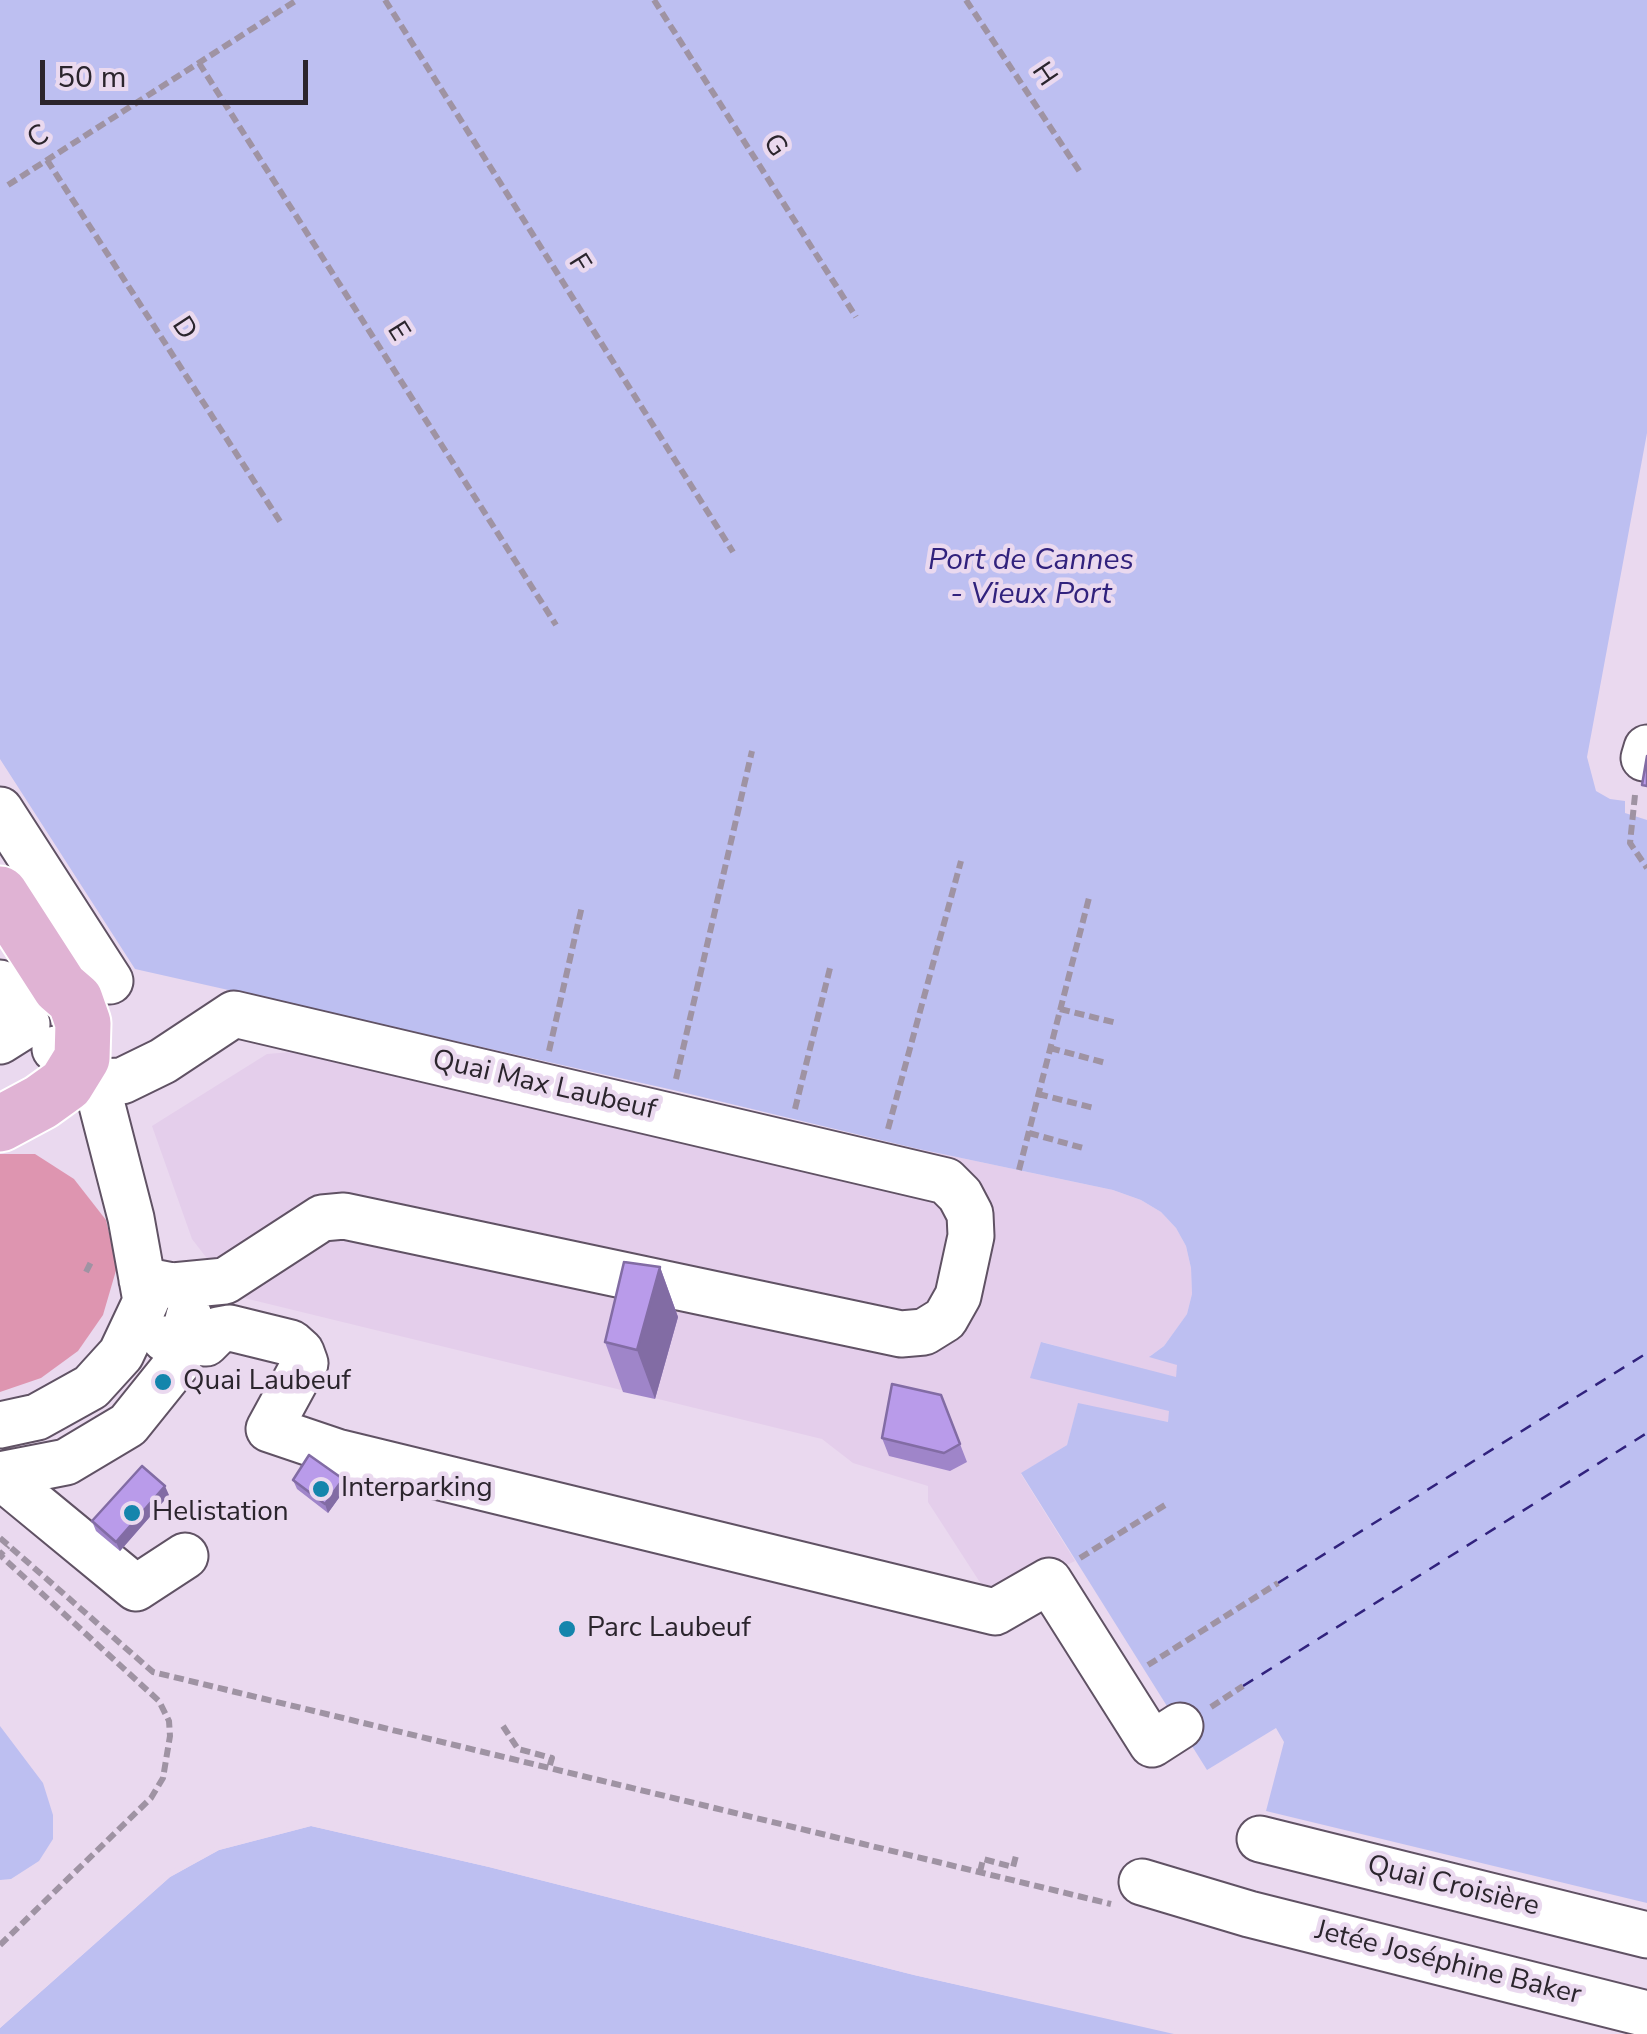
<!DOCTYPE html>
<meta charset="utf-8">
<style>
body{margin:0}
#map{position:relative;width:1647px;height:2034px;overflow:hidden;background:#ead9ef;font-family:"Nunito Sans",sans-serif}
canvas{display:block}
.scale{position:absolute;left:40px;top:60px;width:268px;height:45px;box-sizing:border-box;border:5px solid #2b252d;border-top:0;padding-left:12px;font-size:30px;line-height:35px;white-space:nowrap;color:#2b252d;-webkit-text-stroke:8px #ead9ef;paint-order:stroke}
</style>
<div id="map">
<canvas width="1647" height="2034"></canvas>
<div class="scale">50 m</div>
</div>
<script>
const c = document.querySelector('canvas').getContext('2d');
c.lineJoin = 'round';
function fillPath(path, color) { c.fillStyle = color; c.fill(path, 'evenodd'); }
const poly = rows => new Path2D(rows.map(r => 'M' + r).join(''));
function trace(path, color, width, dash) { c.strokeStyle = color; c.lineWidth = width; c.lineCap = dash ? 'butt' : 'round'; c.setLineDash(dash || []); c.stroke(path); }
function drawText(font, color, halo, rows, align = 'center') {
  c.font = font + ' "Nunito Sans",sans-serif'; c.lineWidth = 9; c.setLineDash([]); c.textBaseline = 'middle'; c.strokeStyle = halo; c.fillStyle = color; for (const [text, x, y, turn = 0] of rows) {
    c.save(); c.translate(x, y); c.rotate((+turn || 0) * Math.PI / 180); c.textAlign = isNaN(turn) ? turn : align; if (halo) c.strokeText(text, 0, 0); c.fillText(text, 0, 0); c.restore();
  }
}
const built = poly([
 [291,1052,908,1197,914,1148,1113,1190,1141,1200,1161,1212,1176,1228,1186,1246,1191,1268,1192,1294,1187,1314,1164,1346,1150,1356,1178,1365,1176,1378,1042,1342,1170,1411,1168,1422,1078,1404,1067,1445,1021,1474,1075,1561,992,1601,928,1502,928,1486,853,1463,822,1439,236,1296,192,1239,152,1126,267,1054]
]);
const green = poly([
 [0,1154,35,1154,74,1179,106,1220,117,1267,103,1315,78,1351,41,1378,0,1392]
]);
const water = poly([
 [0,0,1647,0,1647,433,1587,757,1596,791,1610,799,1625,801,1625,813,1647,820,1647,1903,1266,1811,1284,1742,1276,1728,1207,1770,1021,1473,1067,1445,1078,1403,1168,1422,1169,1411,1030,1378,1041,1342,1176,1377,1177,1365,1149,1357,1164,1346,1187,1314,1192,1294,1191,1268,1186,1246,1176,1228,1161,1212,1141,1200,1113,1190,914,1148,673,1090,135,969,0,759],
 [0,1726,43,1783,53,1815,53,1839,39,1861,11,1879,0,1880],
 [311,1826,489,1867,914,1975,1174,2034,0,2034,0,2028,170,1877,219,1850]
]);
const pier = poly([
 [311,1821,490,1863,915,1970,1175,2029,1179,2034,914,1975,489,1867,311,1826,219,1850,170,1877,0,2028,0,2021,167,1872,218,1846]
]);
const ferry = poly([
 [1278,1583,1647,1353],
 [1243,1686,1647,1433]
]);
const path = poly([
 [385,0,733,552],
 [654,0,856,317],
 [966,0,1082,175],
 [199,63,556,625],
 [47,160,281,523],
 [8,185,297,0],
 [1635,795,1630,843,1647,868],
 [1060,1009,1117,1023],
 [1050,1048,1106,1063],
 [549,1051,582,906],
 [676,1079,752,751],
 [1038,1094,1094,1108],
 [795,1109,831,964],
 [888,1129,961,861],
 [1029,1133,1083,1148],
 [1019,1170,1090,894],
 [86,1272,92,1260],
 [0,1538,153,1672,1111,1904],
 [1080,1558,1165,1505],
 [1148,1665,1278,1583],
 [1211,1707,1243,1686],
 [503,1726,518,1749,552,1758,549,1768],
 [980,1872,983,1859,1013,1867,1017,1852],
 [0,1945,151,1798,163,1778,170,1736,169,1721,159,1701,0,1555,8,1546]
]);
const minor = poly([
 [1644,758,1647,748],
 [0,810,110,981],
 [0,983,27,1024,0,1041],
 [96,1082,122,1081,163,1061,234,1014,946,1181,960,1195,970,1214,971,1236,958,1296,945,1319,924,1332,901,1334,344,1216,322,1218,225,1281,173,1286,142,1280],
 [165,1339,206,1343,219,1330,230,1328,291,1343,301,1352,305,1363,269,1429,337,1452,995,1612,1049,1581,1152,1744,1180,1726],
 [0,1425,37,1417,91,1387,121,1354,146,1301,131,1218,96,1082,55,1049],
 [0,1475,66,1462,128,1425,177,1364,189,1316],
 [0,1476,136,1588,185,1556],
 [1260,1839,1647,1935],
 [1142,1882,1249,1914,1647,2014]
]);
const major = poly([
 [0,894,60,987,75,1000,83,1023,82,1058,66,1084,41,1102,0,1124]
]);
const wall = poly([
 [660,1267,678,1317,655,1399,623,1392,605,1342],
 [941,1395,967,1462,950,1471,889,1456,882,1438],
 [343,1479,346,1488,328,1513,297,1489,293,1480],
 [169,1495,120,1551,96,1531,92,1521]
]);
const shadedWall = poly([
 [660,1267,678,1317,655,1399,637,1350],
 [343,1479,346,1488,328,1513,325,1504],
 [165,1486,169,1495,120,1551,116,1542]
]);
const building = poly([
 [1647,756,1647,786,1642,785,1647,756],
 [624,1262,660,1267,637,1350,605,1342,624,1262],
 [892,1384,941,1395,960,1444,944,1453,882,1438,892,1384],
 [309,1455,343,1479,325,1504,293,1480,309,1455],
 [142,1466,165,1486,116,1542,92,1521,142,1466]
]);
const markers = [
 [163,1382,10,"#1485ac"],
 [321,1489,10,"#1485ac"],
 [132,1513,10,"#1485ac"],
 [567,1629,10,"#1485ac"]
];
const streetNames = [
 ["H",1043,75,56],
 ["C",39,138,-33],
 ["G",774,146,57],
 ["F",578,264,58],
 ["D",183,329,57],
 ["E",397,332,58],
 ["Quai Max Laubeuf",544,1086,13],
 ["Quai Croisière",1453,1887,14],
 ["Jetée Joséphine Baker",1448,1964,14]
];
const poiNames = [
 ["Quai Laubeuf",183,1382],
 ["Interparking",341,1489],
 ["Helistation",152,1513],
 ["Parc Laubeuf",587,1629]
];
const waterNames = [
 ["Port de Cannes",1031,562],
 ["- Vieux Port",1031,596]
];
fillPath(built, '#e4ceeb');
fillPath(green, '#de95b0');
fillPath(water, '#bdbff1');
fillPath(pier, '#ead9ef');
trace(ferry, '#31227d', 2.5, [12, 10]);
trace(minor, '#605264', 49);
trace(major, '#fff', 59);
trace(path, '#9f93a3', 6, [10, 5]);
trace(minor, '#fff', 45);
trace(major, '#e0b3d4', 55);
fillPath(wall, '#9f85c9');
fillPath(shadedWall, '#826ca4');
fillPath(building, '#b99bea');
trace(building, '#826ca4', 2.5);
for (const [x, y, r, color] of markers) { const dot = new Path2D(); dot.arc(x, y, r, 0, 2 * Math.PI); c.fillStyle = color; c.fill(dot); trace(dot, '#ead9ef', 4); }
drawText('28px', '#2b252d', '#ead9ef', streetNames);
drawText('28px', '#2b252d', '#ead9ef', poiNames, 'left');
drawText('italic 30px', '#31227d', '#ead9ef', waterNames);
</script>
